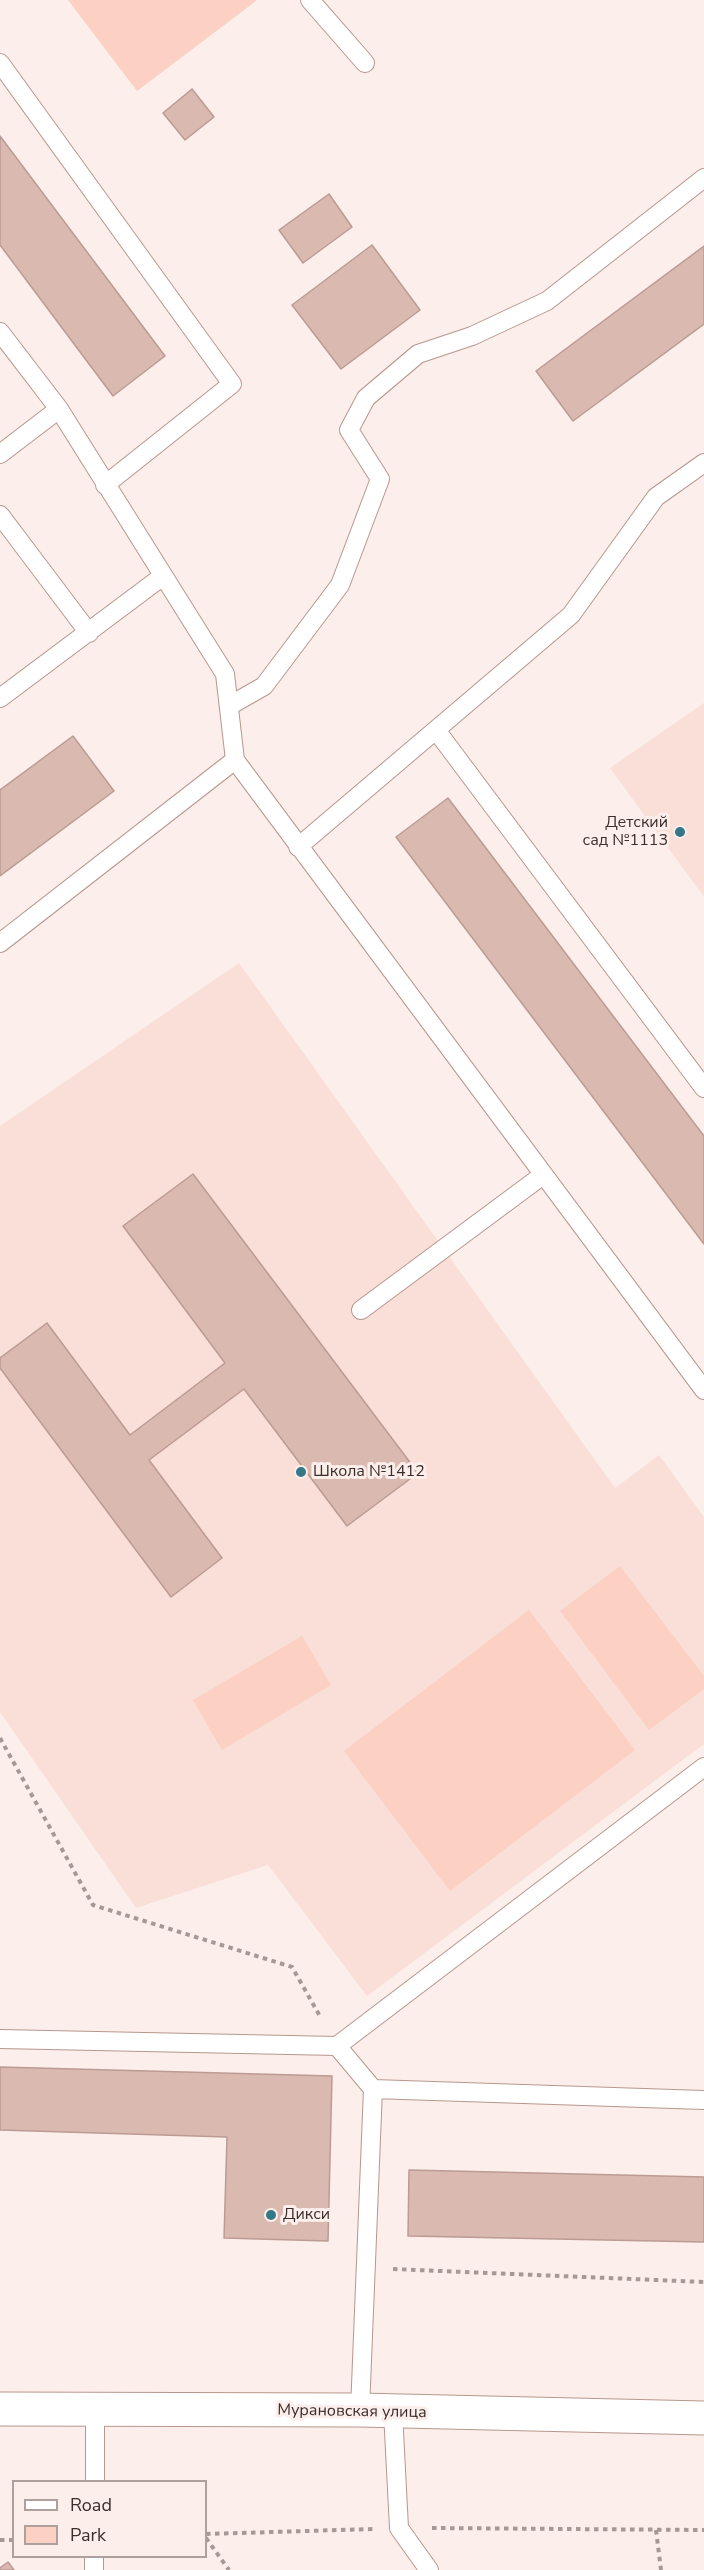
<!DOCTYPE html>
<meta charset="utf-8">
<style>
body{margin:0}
#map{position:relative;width:704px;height:2570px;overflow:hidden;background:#fceeea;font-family:"Nunito Sans",sans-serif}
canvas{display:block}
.legend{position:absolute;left:12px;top:2480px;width:195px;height:78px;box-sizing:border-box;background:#fceeea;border:2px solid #aea19d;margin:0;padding:8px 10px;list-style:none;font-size:18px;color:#3a2e2a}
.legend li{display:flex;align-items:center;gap:12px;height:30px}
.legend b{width:30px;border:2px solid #aea19d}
</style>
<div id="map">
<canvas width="704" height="2570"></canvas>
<ul class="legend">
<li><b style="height:8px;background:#fff"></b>Road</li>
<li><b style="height:16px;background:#fcd0c3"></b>Park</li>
</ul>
</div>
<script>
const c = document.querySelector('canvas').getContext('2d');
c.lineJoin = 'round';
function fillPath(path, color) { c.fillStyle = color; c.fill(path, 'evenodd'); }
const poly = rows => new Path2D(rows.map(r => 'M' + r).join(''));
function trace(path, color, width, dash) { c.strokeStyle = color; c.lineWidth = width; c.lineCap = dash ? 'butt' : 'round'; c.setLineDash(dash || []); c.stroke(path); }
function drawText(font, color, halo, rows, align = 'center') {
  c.font = font + ' "Nunito Sans",sans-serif'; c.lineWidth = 6; c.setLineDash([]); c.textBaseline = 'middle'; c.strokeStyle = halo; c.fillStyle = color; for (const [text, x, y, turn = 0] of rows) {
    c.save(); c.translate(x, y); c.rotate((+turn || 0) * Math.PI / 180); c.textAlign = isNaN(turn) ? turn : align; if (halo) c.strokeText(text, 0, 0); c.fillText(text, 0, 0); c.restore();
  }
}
const built = poly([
 [704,703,704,897,610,768],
 [239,963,615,1488,659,1455,704,1517,704,1744,367,1996,268,1865,136,1908,0,1712,0,1126]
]);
const green = poly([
 [68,0,256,0,256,1,137,91],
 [620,1566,704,1676,704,1689,649,1730,560,1611],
 [529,1610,635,1750,450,1891,344,1751],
 [302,1636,331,1685,222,1750,193,1700]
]);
const building = poly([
 [192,89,214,117,185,140,163,113,192,89],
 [0,136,165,356,113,396,0,245,0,136],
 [329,194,352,227,303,263,279,230,329,194],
 [372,245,420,310,341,369,292,305,372,245],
 [704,246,704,324,573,421,536,371,704,246],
 [73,736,114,791,0,876,0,790,73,736],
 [448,798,704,1136,704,1244,396,837,448,798],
 [193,1174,418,1473,347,1526,244,1389,149,1460,222,1558,171,1597,0,1368,0,1358,47,1323,130,1435,225,1363,123,1226,193,1174],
 [0,2067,332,2076,328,2241,224,2238,227,2137,0,2130,0,2067],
 [409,2170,704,2177,704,2242,408,2236,409,2170],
 [8,2562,14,2570,0,2570,0,2568,8,2562]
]);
const path = poly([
 [0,1738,93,1905,292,1967,321,2018],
 [393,2269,704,2282],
 [432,2528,704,2530],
 [656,2530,661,2570],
 [206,2534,373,2529],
 [206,2538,229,2570],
 [0,2540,14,2540]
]);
const lane = poly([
 [310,0,365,63],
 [0,63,232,384,105,485],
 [0,332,59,409,225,674,235,760,704,1390],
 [0,454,59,409],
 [0,515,89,633],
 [0,698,163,576],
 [229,706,264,686,340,585,380,479,349,430,366,398,418,354,472,336,547,301,704,178],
 [436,730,704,1088],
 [298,847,571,615,656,497,704,463],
 [0,943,235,760],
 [361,1310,543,1175],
 [0,2039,337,2046,373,2089,360,2410],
 [337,2046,704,1767],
 [373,2089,704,2100],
 [393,2412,399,2528,429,2570],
 [95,2482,95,2410],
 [94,2570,94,2556]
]);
const street = poly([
 [0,2409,360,2410,704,2418]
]);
const markers = [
 [680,832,6,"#347787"],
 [301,1472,6,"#347787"],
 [271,2215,6,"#347787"]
];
const poiNames = [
 ["Детский",668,823,"right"],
 ["сад №1113",668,841,"right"],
 ["Школа №1412",313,1472],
 ["Дикси",283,2215]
];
const streetNames = [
 ["Мурановская улица",352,2412,1]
];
fillPath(built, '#f9dfd8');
fillPath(green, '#fcd0c3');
fillPath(building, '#dabab0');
trace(building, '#bb9b93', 1.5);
trace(lane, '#b7978e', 20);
trace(street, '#b7978e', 35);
trace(path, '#a69995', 4, [4.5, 4.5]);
trace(lane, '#fff', 18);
trace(street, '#fff', 33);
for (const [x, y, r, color] of markers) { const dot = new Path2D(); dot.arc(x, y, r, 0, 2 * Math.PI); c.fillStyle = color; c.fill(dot); trace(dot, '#fceeea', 2); }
drawText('16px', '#3a2e2a', '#fceeea', poiNames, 'left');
drawText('16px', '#3a2e2a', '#fceeea', streetNames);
</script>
